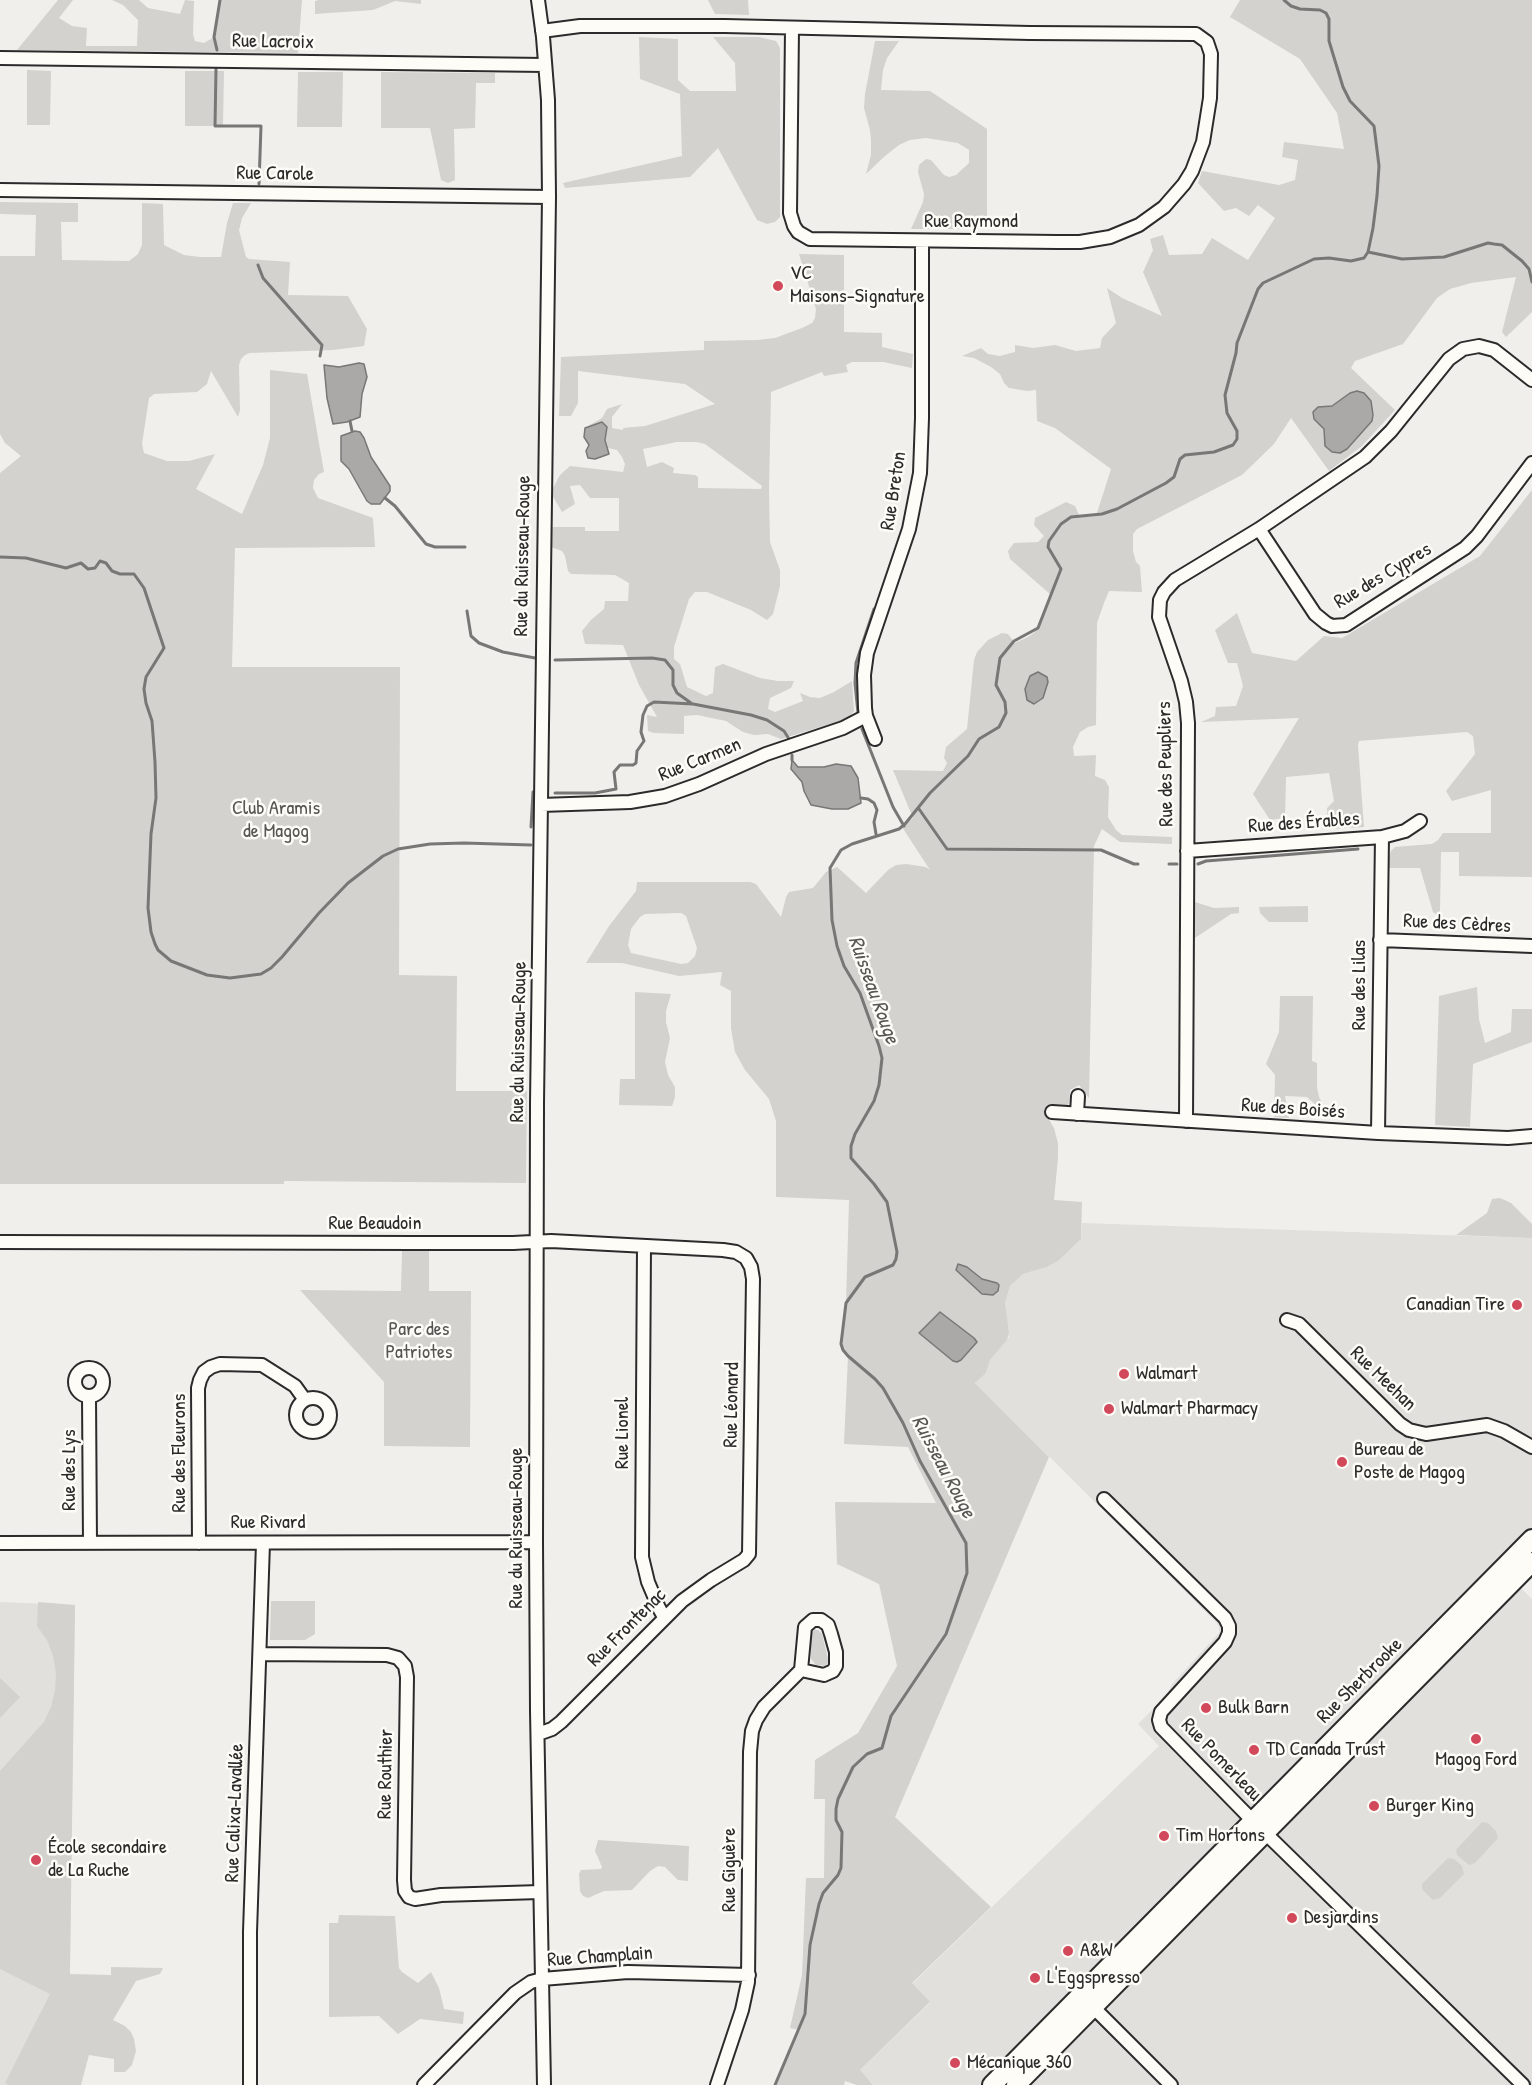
<!DOCTYPE html>
<meta charset="utf-8">
<style>
body{margin:0}
canvas{display:block;background:#f0efeb}
</style>
<canvas width="1532" height="2085"></canvas>
<script>
const c = document.querySelector('canvas').getContext('2d');
c.lineJoin = 'round';
function fillPath(path, color) { c.fillStyle = color; c.fill(path, 'evenodd'); }
const poly = rows => new Path2D(rows.map(r => 'M' + r).join(''));
function trace(path, color, width, dash) { c.strokeStyle = color; c.lineWidth = width; c.lineCap = dash ? 'butt' : 'round'; c.setLineDash(dash || []); c.stroke(path); }
function drawText(font, color, halo, rows, align = 'center') {
  c.font = font + ' "Patrick Hand",sans-serif'; c.lineWidth = 5; c.setLineDash([]); c.textBaseline = 'middle'; c.strokeStyle = halo; c.fillStyle = color; for (const [text, x, y, turn = 0] of rows) {
    c.save(); c.translate(x, y); c.rotate((+turn || 0) * Math.PI / 180); c.textAlign = isNaN(turn) ? turn : align; if (halo) c.strokeText(text, 0, 0); c.fillText(text, 0, 0); c.restore();
  }
}
const built = poly([
 [1082,1223,1532,1238,1532,1573,1519,1586,1532,1599,1532,2085,874,2085,859,2071,930,2003,912,1984,1159,1746,1138,1724,1166,1696,1172,1684,1219,1633,1219,1627,1216,1622,975,1383,986,1373,990,1360,1009,1337,1005,1303,1010,1286,1023,1274,1047,1267,1058,1261,1081,1239],
 [0,1602,75,1605,68,2085,0,2085]
]);
const green = poly([
 [58,0,73,0,59,18,72,26,87,28,86,46,137,46,138,20,123,5,112,0,139,0,148,8,180,14,185,0,194,1,193,34,195,41,204,43,214,37,220,0,302,0,298,53,17,50],
 [319,0,421,0,421,4,395,1,373,10,315,14,315,1],
 [708,0,748,0,749,15,715,14],
 [1240,0,1532,0,1532,312,1506,337,1502,332,1516,277,1471,283,1450,289,1437,298,1403,344,1355,361,1351,368,1395,410,1362,446,1329,471,1291,418,1274,444,1242,475,1137,529,1133,534,1133,551,1136,562,1140,566,1142,592,1109,591,1104,603,1097,623,1096,725,1088,727,1080,732,1073,747,1074,756,1096,755,1095,776,1105,780,1109,787,1108,817,1116,830,1122,835,1172,837,1172,844,1120,842,1102,829,1094,846,1089,1098,1079,1085,1070,1090,1069,1103,1067,1106,1049,1106,1048,1118,1054,1128,1058,1143,1058,1158,1054,1200,1082,1202,1081,1239,1058,1261,1047,1267,1023,1274,1010,1286,1005,1303,1009,1333,1007,1340,990,1360,986,1373,975,1383,1049,1457,895,1817,991,1907,912,1983,930,2002,860,2070,873,2085,857,2085,845,2081,844,2085,775,2085,799,2030,790,2028,802,1975,806,1878,824,1878,825,1799,814,1799,815,1760,858,1733,897,1666,879,1584,837,1564,835,1502,936,1503,908,1447,844,1444,848,1356,843,1350,842,1338,846,1303,849,1200,776,1197,776,1121,769,1099,745,1070,735,1052,731,1028,731,991,720,985,722,972,679,976,622,963,586,963,609,926,636,891,637,882,750,882,756,884,781,917,786,897,789,892,813,888,826,872,837,867,866,893,888,870,896,865,906,864,926,867,930,870,902,827,913,818,893,770,943,771,947,763,944,758,946,747,967,729,974,660,977,652,988,640,1002,633,1008,634,1015,643,1028,637,1035,632,1051,595,1010,559,1008,551,1014,543,1038,542,1044,536,1034,525,1035,518,1066,502,1075,506,1080,517,1096,516,1111,469,1055,428,1037,421,1036,390,1027,391,1009,388,1004,383,1000,374,991,367,974,358,962,356,981,348,988,354,1000,356,1015,352,1015,345,1033,348,1055,345,1076,351,1100,348,1102,338,1116,323,1107,288,1122,298,1162,316,1143,272,1153,250,1150,239,1163,235,1169,255,1202,254,1212,238,1248,260,1275,218,1258,205,1249,216,1236,208,1224,211,1198,183,1202,171,1279,185,1295,180,1298,160,1282,157,1284,142,1344,149,1337,113,1300,59,1230,17],
 [1350,393,1372,421,1347,448,1340,453,1332,452,1324,439,1324,429,1321,406,1332,406],
 [681,913,686,916,697,948,695,956,688,963,681,964,631,953,628,945,631,929,640,917,645,914],
 [940,1312,961,1360,957,1362,953,1361,919,1333],
 [639,37,678,39,678,80,690,91,736,91,735,63,713,37,759,37,776,41,780,48,780,217,775,222,767,224,757,220,718,148,690,177,565,188,563,183,682,156,680,94,640,79],
 [875,41,899,41,887,58,883,70,881,90,930,91,987,129,987,229,911,229,923,202,924,194,918,172,919,165,926,159,931,160,944,175,949,177,956,175,969,163,969,150,958,143,926,138,910,140,899,145,885,156,866,174,871,155,871,141,870,130,864,108,865,94],
 [27,70,51,71,50,125,27,125],
 [185,71,224,71,223,126,185,126],
 [298,72,343,72,342,127,297,127],
 [381,72,495,73,495,83,476,83,475,128,454,129,455,180,448,183,441,180,430,128,381,128],
 [0,202,78,203,78,222,61,222,62,260,129,261,138,254,142,245,142,203,163,204,164,245,184,255,200,257,221,257,227,223,233,203,251,203,242,218,239,230,246,257,249,259,290,262,288,295,348,296,367,329,364,346,333,350,250,353,245,355,241,359,239,365,240,410,238,417,211,371,207,384,197,392,154,394,149,398,142,444,144,453,167,461,189,461,215,454,196,489,242,514,263,465,270,438,270,370,307,374,324,472,319,474,314,480,313,488,318,498,373,518,375,547,235,548,232,667,400,667,399,975,457,976,456,1091,527,1091,526,1183,284,1181,284,1184,0,1184,0,473,21,456,5,443,0,434,0,256,35,256,36,215,0,214],
 [799,254,844,255,844,332,882,333,882,347,913,354,912,368,883,362,852,362,846,365,848,372,824,376,822,372,771,392,769,491,770,542,780,570,780,586,773,614,767,620,751,610,707,592,695,592,689,599,674,647,674,659,680,664,687,687,706,696,713,693,715,667,723,664,760,678,778,681,794,681,791,688,770,698,768,709,775,712,803,701,800,693,810,697,820,698,834,692,852,681,854,711,849,718,781,739,768,734,754,735,743,732,726,721,697,715,684,716,684,734,654,733,648,731,647,715,657,717,639,685,623,645,585,644,582,631,591,620,604,609,605,601,628,601,629,583,615,575,571,574,568,571,565,556,562,551,551,547,551,527,585,527,585,531,619,531,619,498,590,498,580,485,570,486,575,504,562,512,552,495,552,490,560,475,570,466,623,472,625,464,622,457,617,450,608,448,602,422,588,426,602,418,607,409,622,404,612,417,612,428,623,430,623,428,645,426,715,404,685,384,578,371,578,403,571,416,559,416,561,357,704,350,704,341,757,340,775,338,802,328,812,323,815,318,816,309],
 [677,442,696,442,705,444,762,486,761,489,698,488,698,477,695,475,673,473,674,468,662,462,647,467,643,449],
 [1532,490,1532,877,1459,876,1459,852,1441,852,1440,913,1437,915,1433,912,1420,868,1389,868,1389,858,1391,851,1395,847,1432,844,1438,840,1443,833,1491,833,1491,790,1452,801,1446,791,1475,754,1473,736,1467,732,1359,741,1358,745,1364,827,1328,829,1327,808,1334,801,1329,773,1286,777,1285,818,1270,820,1253,794,1299,718,1201,722,1215,716,1216,707,1236,706,1243,686,1237,663,1228,663,1215,630,1237,613,1252,653,1296,661,1324,636,1342,638,1480,556],
 [1195,902,1214,908,1239,907,1239,913,1231,914,1195,938],
 [1308,906,1308,922,1269,922,1260,913,1259,907],
 [1477,987,1479,1019,1485,1043,1511,1032,1512,1009,1532,1009,1532,1042,1473,1064,1470,1127,1435,1125,1439,996],
 [635,992,671,994,666,1011,666,1022,670,1038,665,1062,668,1075,675,1087,675,1097,672,1106,619,1105,620,1079,635,1079],
 [1280,996,1313,996,1312,1061,1317,1063,1317,1087,1319,1097,1329,1117,1307,1097,1285,1096,1289,1118,1274,1117,1275,1075,1266,1064,1279,1032],
 [1500,1198,1511,1203,1532,1224,1532,1238,1456,1235,1487,1213,1492,1199],
 [402,1251,429,1251,429,1291,471,1291,470,1447,384,1446,384,1382,300,1290,401,1291],
 [271,1601,315,1601,315,1634,305,1640,270,1640],
 [38,1602,75,1605,70,1974,111,1975,111,1967,163,1968,160,1974,136,1981,113,2020,125,2026,131,2032,134,2039,136,2051,132,2065,125,2072,114,2072,114,2059,89,2055,81,2085,9,2085,5,2083,50,1994,0,1969,0,1771,44,1722,51,1707,55,1690,56,1673,53,1656,47,1640,37,1626],
 [814,1630,818,1630,822,1634,828,1659,828,1663,825,1666,816,1665,811,1659,811,1635],
 [0,1678,20,1697,0,1718],
 [1482,1822,1488,1823,1496,1831,1498,1838,1475,1863,1469,1865,1457,1855,1456,1850],
 [598,1840,689,1846,688,1881,678,1880,665,1867,658,1866,650,1871,632,1890,604,1891,588,1898,583,1896,580,1891,579,1874,581,1870,601,1869,602,1867,595,1851],
 [1448,1858,1454,1859,1462,1866,1464,1874,1440,1898,1433,1900,1422,1889,1422,1884],
 [339,1915,395,1916,399,1968,402,1972,418,1983,431,1972,439,1988,444,2009,464,2012,463,2024,420,2019,398,2034,379,2016,329,2017,329,1923,338,1923]
]);
const water = poly([
 [359,363,364,364,367,377,362,394,360,417,347,422,333,424,327,398,324,365,339,367,359,363],
 [1357,391,1364,393,1371,401,1373,415,1372,421,1347,449,1340,453,1332,452,1325,446,1324,429,1314,419,1313,412,1318,407,1332,406,1350,393,1357,391],
 [602,422,607,427,605,440,609,454,595,459,588,458,586,451,589,445,584,437,585,428,602,422],
 [355,431,360,432,364,438,371,457,390,486,390,491,380,504,371,504,367,501,349,469,341,461,341,436,355,431],
 [1038,672,1047,677,1048,682,1043,698,1034,704,1027,700,1025,689,1030,676,1038,672],
 [792,760,798,767,824,767,836,764,851,766,858,778,861,803,848,809,832,809,811,805,804,791,802,782,791,769,792,760],
 [958,1264,967,1267,982,1279,997,1283,999,1285,998,1291,993,1295,982,1294,956,1270,958,1264],
 [940,1312,974,1338,977,1342,961,1360,957,1362,953,1361,919,1333,940,1312]
]);
const stream = poly([
 [217,50,214,37,220,0],
 [216,69,215,126,261,126,259,184],
 [1368,252,1402,259,1444,257,1488,243,1494,244,1502,245,1522,261,1529,269,1532,282],
 [258,265,263,278,322,345,320,356],
 [350,421,352,431],
 [385,498,395,506,426,544,435,547,465,547],
 [0,557,26,558,66,568,81,563,88,569,95,568,100,561,106,563,112,571,120,574,134,574,144,588,164,648,146,677,144,689,146,703,152,721,155,762,156,798,151,834,148,908,151,932,155,944,158,950,171,961,207,975,230,978,261,974,271,968,282,957,319,913,348,883,383,856,398,849,430,844,464,843,531,845],
 [467,611,471,636,479,643,503,652,535,658],
 [555,660,652,658,665,660,673,670,673,685,677,693,691,703],
 [858,713,855,683,856,663,874,609],
 [862,729,893,807,904,826],
 [792,760,792,755],
 [555,793,595,793,616,789,614,772,620,765,633,765,636,763,637,751,644,741,641,732,643,715,647,706,654,702,693,704,751,715,767,720,784,731,789,739],
 [861,798,868,799,874,803,877,810,874,822,876,834],
 [919,809,947,849,1101,850,1134,864,1138,864],
 [531,827,533,792],
 [1169,864,1177,864],
 [1198,864,1206,861,1358,849],
 [775,2085,805,2014,810,1945,819,1904,823,1893,838,1875,841,1868,842,1832,836,1820,836,1809,838,1799,853,1767,867,1754,882,1748,891,1716,946,1634,967,1573,966,1543,920,1461,903,1423,883,1388,875,1379,848,1356,843,1350,841,1344,846,1303,865,1277,893,1265,896,1259,897,1252,887,1202,874,1184,851,1158,851,1146,855,1134,874,1101,879,1085,882,1058,879,1046,860,993,844,966,837,946,832,920,830,868,841,850,852,844,899,829,905,824,930,793,968,756,979,739,999,727,1006,713,1005,702,996,685,1000,658,1014,641,1038,628,1061,569,1048,547,1049,541,1061,524,1071,517,1102,514,1117,509,1166,483,1174,477,1180,459,1185,455,1214,452,1233,445,1237,439,1237,431,1227,413,1225,395,1236,353,1237,343,1258,289,1263,283,1314,259,1329,258,1351,261,1364,258,1368,252,1373,228,1377,196,1379,166,1374,126,1350,101,1343,87,1329,41,1329,19,1326,13,1320,10,1300,9,1291,6,1284,0]
]);
const minor = poly([
 [538,0,543,37,548,100,549,197,537,1103,536,1542,537,1711,544,2085],
 [542,31,580,26,725,26,1030,33,1196,34,1207,42,1211,54,1210,98,1203,142,1192,171,1184,184,1164,207,1139,225,1110,237,1080,242,1057,242,810,239,798,232,794,226,790,213,792,29],
 [0,58,545,65],
 [0,190,549,197],
 [1259,529,1315,614,1326,623,1332,626,1346,625,1465,548,1477,536,1532,463],
 [875,739,866,716,865,708,864,675,867,653,909,529,920,473,922,418,922,241],
 [541,805,630,802,665,796,699,784,766,754,843,728,866,716],
 [1187,851,1382,837,1405,831,1420,821],
 [1380,940,1532,946],
 [1052,1112,1378,1133,1508,1138,1532,1136],
 [1077,1114,1078,1096],
 [1186,1121,1188,723,1186,702,1181,681,1159,617,1160,600,1164,592,1175,580,1259,529,1365,457,1391,431,1449,359,1463,349,1479,346,1494,350,1532,380],
 [1378,1133,1382,837],
 [0,1242,416,1243,513,1243,551,1241,723,1250,736,1252,746,1258,751,1267,753,1279,749,1554,744,1560,711,1580,682,1601,561,1722,552,1729,538,1734],
 [644,1246,642,1557,648,1582,659,1608,664,1617],
 [1287,1320,1299,1324,1400,1424,1409,1430,1426,1434,1487,1425,1504,1431,1532,1447],
 '75 1382a14 14 0 1 1 28 0a14 14 0 1 1-28 0Z',
 [89,1396,90,1543],
 '296 1415a17 17 0 1 1 34 0a17 17 0 1 1-34 0Z',
 [1104,1499,1225,1618,1229,1626,1229,1633,1225,1642,1161,1712,1159,1720,1161,1727,1253,1821,1523,2085],
 [0,1543,536,1542],
 [199,1543,198,1388,200,1380,204,1372,211,1367,220,1364,262,1365,295,1386,305,1400],
 [261,1654,387,1655,398,1658,405,1666,407,1677,404,1880,405,1891,409,1897,415,1899,441,1895,540,1892],
 [1088,2002,1171,2085],
 [250,2085,250,1932,263,1543],
 [424,2085,515,1993,531,1982,542,1979,628,1972,749,1975],
 [717,2085,742,2010,748,1982,750,1752,752,1731,756,1720,764,1707,801,1670,805,1627,813,1620,821,1620,828,1625,831,1634,836,1652,836,1666,833,1671,824,1675,801,1670]
]);
const primary = poly([
 [992,2085,1532,1539],
 [1016,2085,1532,1562]
]);
const markers = [
 [778,286,6,"#d1495b"],
 [1517,1305,6,"#d1495b"],
 [1124,1374,6,"#d1495b"],
 [1109,1409,6,"#d1495b"],
 [1342,1462,6,"#d1495b"],
 [1206,1708,6,"#d1495b"],
 [1476,1739,6,"#d1495b"],
 [1254,1750,6,"#d1495b"],
 [1374,1806,6,"#d1495b"],
 [1164,1836,6,"#d1495b"],
 [36,1860,6,"#d1495b"],
 [1292,1918,6,"#d1495b"],
 [1068,1951,6,"#d1495b"],
 [1035,1978,6,"#d1495b"],
 [955,2063,6,"#d1495b"]
];
const streetNames = [
 ["Rue Lacroix",273,42,1],
 ["Rue Carole",275,174,1],
 ["Rue Raymond",971,222],
 ["Rue Breton",894,491,-81],
 ["Rue du Ruisseau-Rouge",523,556,-89],
 ["Rue des Cypres",1383,576,-31],
 ["Rue Carmen",700,760,-22],
 ["Rue des Peupliers",1166,764,-91],
 ["Rue des Érables",1304,823,-4],
 ["Rue des Cèdres",1457,924,3],
 ["Rue des Lilas",1360,985,-90],
 ["Rue du Ruisseau-Rouge",519,1042,-89],
 ["Rue des Boisés",1293,1109,4],
 ["Rue Beaudoin",375,1224],
 ["Rue Meehan",1383,1379,44],
 ["Rue Léonard",732,1405,-89],
 ["Rue Lionel",623,1433,-90],
 ["Rue des Fleurons",180,1453,-90],
 ["Rue des Lys",70,1470,-90],
 ["Rue Rivard",268,1523],
 ["Rue du Ruisseau-Rouge",517,1528,-90],
 ["Rue Frontenac",627,1628,-45],
 ["Rue Sherbrooke",1360,1681,-45],
 ["Rue Pomerleau",1221,1760,46],
 ["Rue Routhier",386,1774,-89],
 ["Rue Calixa-Lavallée",235,1813,-88],
 ["Rue Giguère",730,1870,-90],
 ["Rue Champlain",600,1957,-4]
];
const poiNames = [
 ["VC",790,274],
 ["Maisons-Signature",790,297],
 ["Canadian Tire",1505,1305,"right"],
 ["Walmart",1136,1374],
 ["Walmart Pharmacy",1121,1409],
 ["Bureau de",1354,1450],
 ["Poste de Magog",1354,1473],
 ["Bulk Barn",1218,1708],
 ["TD Canada Trust",1266,1750],
 ["Magog Ford",1476,1760,"center"],
 ["Burger King",1386,1806],
 ["Tim Hortons",1176,1836],
 ["École secondaire",48,1848],
 ["de La Ruche",48,1871],
 ["Desjardins",1304,1918],
 ["A&W",1080,1951],
 ["L'Eggspresso",1047,1978],
 ["Mécanique 360",967,2063]
];
const parkNames = [
 ["Club Aramis",276,809],
 ["de Magog",276,832],
 ["Parc des",419,1330],
 ["Patriotes",419,1353]
];
const waterNames = [
 ["Ruisseau Rouge",873,990,70],
 ["Ruisseau Rouge",943,1467,62]
];
fillPath(built, '#e1e0dc');
fillPath(green, '#d3d2cf');
fillPath(water, '#aaa9a7');
trace(water, '#777775', 1.5);
trace(stream, '#777775', 3);
trace(minor, '#2b2b2b', 16);
trace(primary, '#2b2b2b', 22);
trace(minor, '#fdfcf7', 12);
trace(primary, '#fdfcf7', 18);
for (const [x, y, r, color] of markers) { const dot = new Path2D(); dot.arc(x, y, r, 0, 2 * Math.PI); c.fillStyle = color; c.fill(dot); trace(dot, '#fdfcf7', 2); }
drawText('20px', '#2b2b2b', '#fdfcf7', streetNames);
drawText('20px', '#2b2b2b', '#fdfcf7', poiNames, 'left');
drawText('20px', '#555554', '#fdfcf7', parkNames);
drawText('italic 21px', '#575756', '#fdfcf7', waterNames);
</script>
